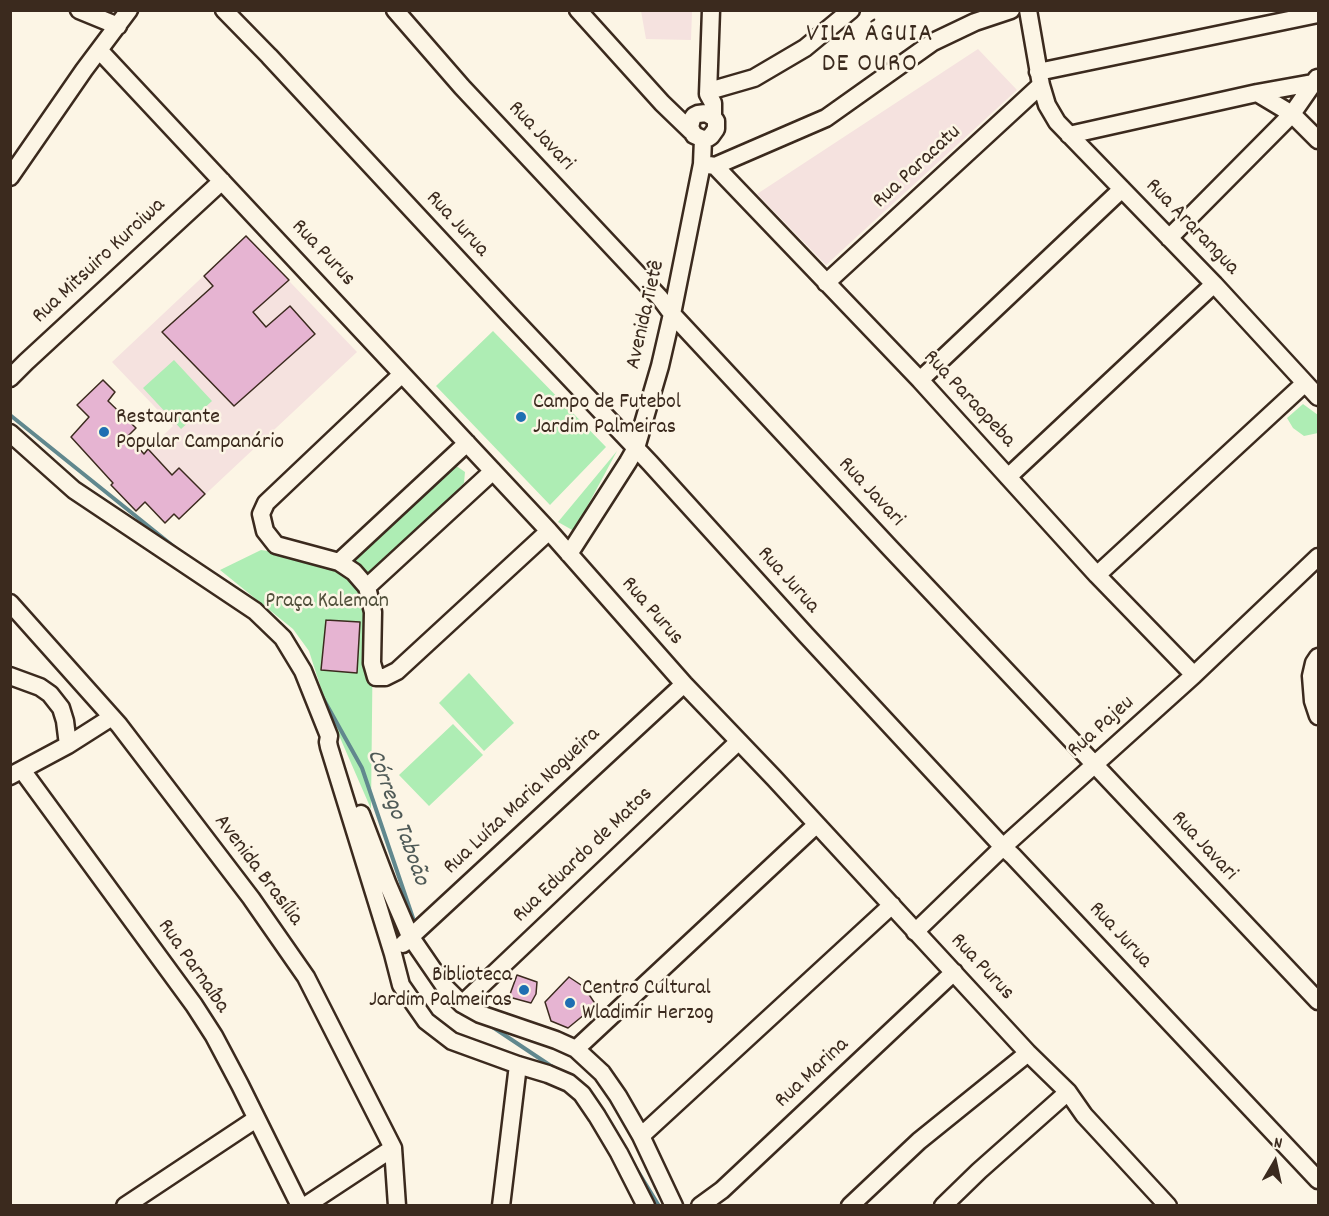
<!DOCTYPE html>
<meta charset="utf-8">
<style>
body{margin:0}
#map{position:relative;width:1329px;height:1216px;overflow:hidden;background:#fcf5e5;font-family:Dekko,sans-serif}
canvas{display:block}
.frame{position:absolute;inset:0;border:12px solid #3b2a1e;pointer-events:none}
.north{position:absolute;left:1245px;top:1132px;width:60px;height:60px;-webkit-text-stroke:4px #fcf5e5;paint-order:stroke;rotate:9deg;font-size:16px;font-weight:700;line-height:24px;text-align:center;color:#3b2a1e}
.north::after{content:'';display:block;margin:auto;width:21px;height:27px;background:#3b2a1e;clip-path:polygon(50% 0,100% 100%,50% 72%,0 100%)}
</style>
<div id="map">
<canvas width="1329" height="1216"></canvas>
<div class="frame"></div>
<div class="north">N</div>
</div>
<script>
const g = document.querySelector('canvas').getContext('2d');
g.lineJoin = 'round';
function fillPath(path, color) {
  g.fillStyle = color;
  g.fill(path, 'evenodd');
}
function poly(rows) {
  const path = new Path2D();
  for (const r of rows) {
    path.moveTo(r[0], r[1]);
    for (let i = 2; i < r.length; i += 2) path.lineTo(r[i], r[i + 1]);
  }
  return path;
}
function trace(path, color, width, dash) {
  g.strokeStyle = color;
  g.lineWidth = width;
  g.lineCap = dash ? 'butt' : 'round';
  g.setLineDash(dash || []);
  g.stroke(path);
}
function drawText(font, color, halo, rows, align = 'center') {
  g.font = font + ' Dekko,sans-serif';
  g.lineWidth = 5;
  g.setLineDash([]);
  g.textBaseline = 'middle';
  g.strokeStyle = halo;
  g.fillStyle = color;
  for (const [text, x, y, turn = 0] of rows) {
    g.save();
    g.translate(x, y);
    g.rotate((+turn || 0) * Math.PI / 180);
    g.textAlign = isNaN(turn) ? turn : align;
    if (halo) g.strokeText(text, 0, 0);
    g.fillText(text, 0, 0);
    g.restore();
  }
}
fillPath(poly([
 [641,11,692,11,691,40,646,39],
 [978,49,1017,90,826,265,757,194],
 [246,236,357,352,179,519,174,514,165,523,145,502,136,511,111,485,173,426,112,362]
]), '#f5e2df');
fillPath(poly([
 [493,331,606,447,550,505,436,386],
 [174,360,212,401,181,429,143,388],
 [1303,404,1318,415,1318,433,1304,436,1293,428,1287,418],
 [617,451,574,531,558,522],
 [455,465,465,472,464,483,367,587,373,624,371,809,328,710,309,651,293,629,220,570,261,550,339,562],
 [469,673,514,723,484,751,439,703],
 [453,724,483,755,429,806,399,775]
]), '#aeedb4');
trace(poly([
 [10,415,178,550],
 [319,691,362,768,416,927],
 [488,1024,554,1068],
 [634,1165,659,1206]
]), '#61888e', 4);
const building = poly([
 [246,236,289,280,253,312,266,327,290,306,315,334,234,406,162,332,213,286,204,276,246,236],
 [103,380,115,392,108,401,136,428,128,436,144,454,148,449,172,475,179,468,205,494,179,519,174,514,165,523,145,502,136,511,111,485,113,483,71,437,89,417,77,405,103,380],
 [326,620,360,622,357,673,321,670,326,620],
 [517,975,537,982,536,994,531,1003,509,997,517,975],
 [569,977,584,987,596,1005,568,1028,551,1021,545,1002,569,977]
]);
fillPath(building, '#e6b4d2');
trace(building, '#3b2a1e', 1.5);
const minor = poly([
 [79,10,118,26],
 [224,10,269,56,507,312,650,463,806,635,1003,847,1013,856,1318,1180],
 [395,10,462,87,660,298,672,314,890,548,1318,1001],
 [578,10,662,103,691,131],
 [711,10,708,94,713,103,713,117,716,121,716,129,711,136,708,138,703,139,694,135,690,127,692,119,694,116,698,114,706,113,713,117],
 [1028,10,1041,85,1047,105,1057,122,1214,284,1318,397],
 [99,50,549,531,684,684,774,778,1028,1053,1068,1092,1084,1115,1168,1206],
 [1038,72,1318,14],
 [709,91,754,78,805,48,851,10],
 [1257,93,1292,114,1318,140],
 [1069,135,1257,93,1318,82],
 [702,164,715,166,920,380,1097,575,1194,675],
 [715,166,826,118,933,42,975,22,1011,10],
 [10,177,84,70,129,10],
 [1169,238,1292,114,1317,78],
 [826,283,1041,85],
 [402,374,266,503,261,514,265,531,276,545,339,562,354,572,367,587,373,612,372,663,376,677,385,677,397,671,549,531],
 [10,378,26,362,222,181],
 [920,380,1122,189],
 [10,433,74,490,255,611,283,638,303,671,329,736,328,742,329,747,393,954,401,985,426,1021,452,1041,518,1065,548,1074,569,1083,582,1094,597,1116,619,1153,646,1206],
 [1008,477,1214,284],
 [569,554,628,462,636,448,660,366,672,314,702,164,703,139],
 [339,562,467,443],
 [1097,575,1305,383],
 [367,587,493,471],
 [10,603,119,725,251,898,306,977,393,1148,397,1206],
 [1318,657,1314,663,1311,676,1313,701,1318,716],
 [10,676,40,687,50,694,61,708,65,721,68,745],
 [22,770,194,1005,214,1036,240,1085,300,1206],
 [10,776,68,745,112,717],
 [361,814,388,885,410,936,445,987,462,1004,480,1014,556,1040,576,1049,602,1073,618,1096,641,1136,674,1206],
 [915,932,1003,847,1194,675,1318,557],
 [403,944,684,684],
 [462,1004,738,742],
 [576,1049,816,825],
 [641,1136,892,905],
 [125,1206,256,1119],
 [305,1206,393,1148],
 [501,1206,518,1065],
 [700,1206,722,1190,954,972],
 [850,1206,919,1141,1028,1053],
 [943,1206,979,1171,1068,1092]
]);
trace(minor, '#3b2a1e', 21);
trace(minor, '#fcf5e5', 16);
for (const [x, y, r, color] of [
 [521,417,6,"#1f6fb2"],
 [104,432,6,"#1f6fb2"],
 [524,990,6,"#1f6fb2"],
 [570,1003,6,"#1f6fb2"]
]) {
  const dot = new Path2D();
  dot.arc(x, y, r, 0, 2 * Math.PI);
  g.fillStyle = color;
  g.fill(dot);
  trace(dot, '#fcf5e5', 2);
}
drawText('22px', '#3b2a1e', '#fcf5e5', [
 ["Rua Javari",540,137,47],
 ["Rua Paracatu",918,168,-43],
 ["Rua Jurua",456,225,47],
 ["Rua Ararangua",1191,228,46],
 ["Rua Purus",322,254,47],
 ["Rua Mitsuiro Kuroiwa",100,262,-43],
 ["Avenida Tietê",647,315,-77],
 ["Rua Paraopeba",968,400,47],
 ["Rua Javari",870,493,47],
 ["Rua Jurua",787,581,48],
 ["Rua Purus",651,612,49],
 ["Rua Pajeu",1102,728,-42],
 ["Rua Luíza Maria Nogueira",523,802,-43],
 ["Rua Javari",1203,847,47],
 ["Rua Eduardo de Matos",584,856,-44],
 ["Avenida Brasília",257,871,53],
 ["Rua Jurua",1119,936,47],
 ["Rua Parnaíba",192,967,55],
 ["Rua Purus",981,968,47],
 ["Rua Marina",813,1074,-43]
]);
drawText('22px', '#3b2a1e', '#fcf5e5', [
 ["Campo de Futebol",533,404],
 ["Jardim Palmeiras",533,429],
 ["Restaurante",116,419],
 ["Popular Campanário",116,444],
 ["Biblioteca",512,977,"right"],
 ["Jardim Palmeiras",512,1002,"right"],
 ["Centro Cultural",582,990],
 ["Wladimir Herzog",582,1015]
], 'left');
drawText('22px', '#52513c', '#fcf5e5', [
 ["Praça Kaleman",327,603]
]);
drawText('italic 24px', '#4e5956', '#fcf5e5', [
 ["Córrego Taboão",396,818,70]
]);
g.letterSpacing = '1.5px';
drawText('26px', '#3b2a1e', '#fcf5e5', [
 ["VILA ÁGUIA",870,36],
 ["DE OURO",870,66]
]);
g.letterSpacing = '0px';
</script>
